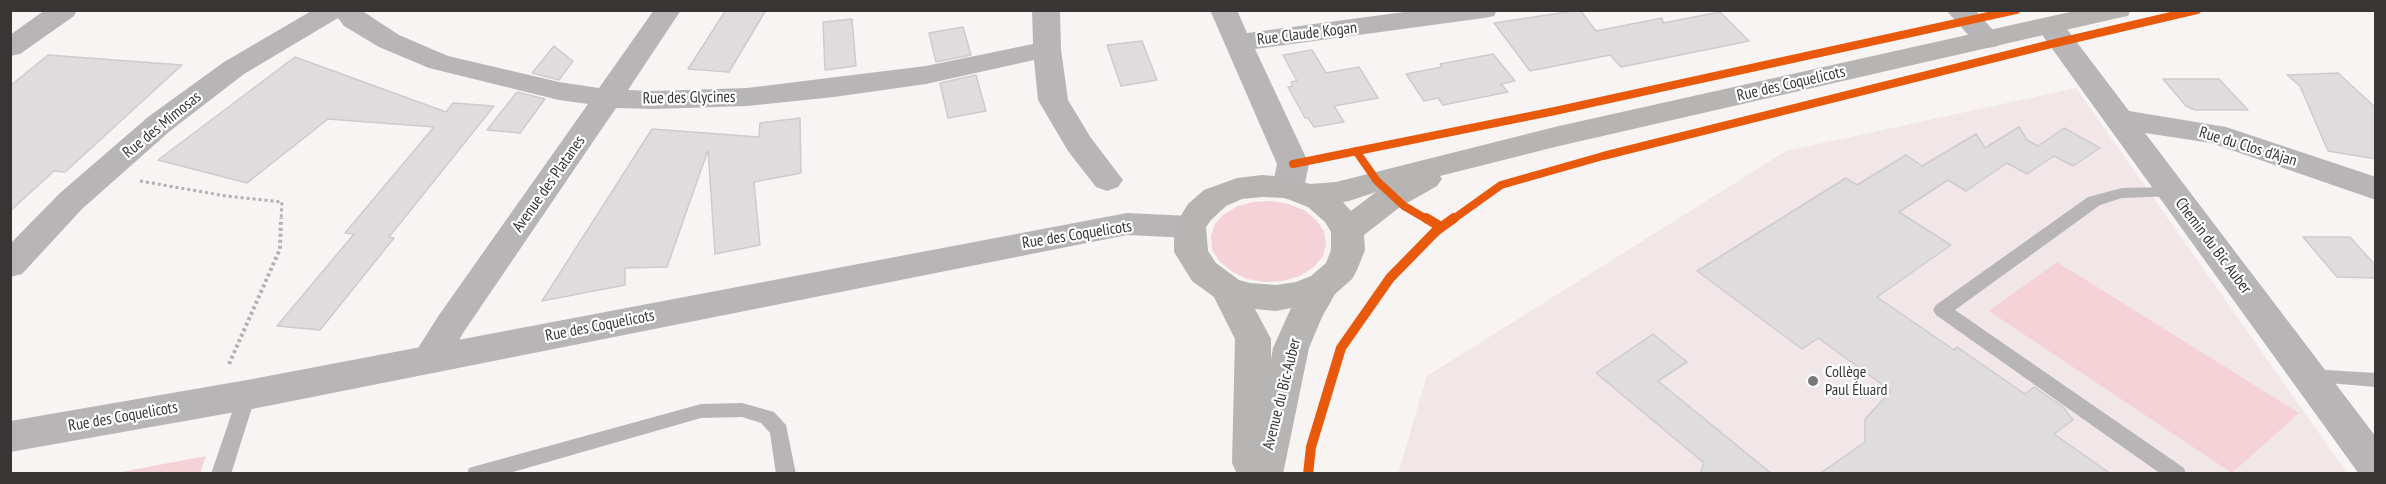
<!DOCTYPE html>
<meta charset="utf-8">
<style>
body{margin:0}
#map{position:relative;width:2386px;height:484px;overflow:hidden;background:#f8f4f4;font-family:"PT Sans Narrow",sans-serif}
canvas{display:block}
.frame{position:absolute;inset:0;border:12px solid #383535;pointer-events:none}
</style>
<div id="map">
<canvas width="2386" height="484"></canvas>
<div class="frame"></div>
</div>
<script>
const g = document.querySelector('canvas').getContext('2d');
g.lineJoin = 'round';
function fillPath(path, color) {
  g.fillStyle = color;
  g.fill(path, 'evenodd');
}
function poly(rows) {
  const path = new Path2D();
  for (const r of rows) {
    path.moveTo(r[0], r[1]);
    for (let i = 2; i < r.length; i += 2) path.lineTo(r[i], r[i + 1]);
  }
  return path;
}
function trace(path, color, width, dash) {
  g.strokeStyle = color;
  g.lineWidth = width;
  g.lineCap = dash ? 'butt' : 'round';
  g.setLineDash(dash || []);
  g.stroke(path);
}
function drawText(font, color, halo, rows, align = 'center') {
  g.font = font + ' "PT Sans Narrow",sans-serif';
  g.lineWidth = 4.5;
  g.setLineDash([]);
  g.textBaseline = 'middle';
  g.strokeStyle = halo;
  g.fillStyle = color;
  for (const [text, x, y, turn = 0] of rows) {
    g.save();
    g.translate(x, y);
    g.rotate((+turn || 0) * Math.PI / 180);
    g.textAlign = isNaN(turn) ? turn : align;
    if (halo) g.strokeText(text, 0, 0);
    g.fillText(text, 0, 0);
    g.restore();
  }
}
fillPath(poly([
 [2076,88,2347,473,1398,474,1427,376,1786,151]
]), '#f1e6e8');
fillPath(poly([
 [1271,201,1288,204,1304,210,1316,220,1324,231,1326,244,1323,256,1314,267,1300,276,1283,281,1265,282,1247,279,1231,271,1219,261,1212,249,1211,236,1215,224,1224,214,1238,206,1253,202],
 [2057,262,2299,413,2232,473,1989,311],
 [206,456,200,473,116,473,190,459]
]), '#f4d2d7');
const building = poly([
 [726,10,766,10,729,72,688,69,726,10],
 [1580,10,1596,31,1662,18,1663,23,1720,12,1749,41,1621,67,1610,55,1530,71,1494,23,1580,10],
 [852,19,856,66,825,70,823,22,852,19],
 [963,27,971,55,936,62,929,33,963,27],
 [1142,41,1157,80,1121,86,1107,45,1142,41],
 [554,46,573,61,559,80,532,73,554,46],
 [1312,50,1326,73,1359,67,1378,98,1334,106,1344,122,1314,127,1308,118,1305,118,1288,87,1293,86,1291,82,1297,81,1283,55,1312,50],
 [1493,54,1515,81,1501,84,1508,92,1443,105,1438,98,1424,101,1406,74,1442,67,1440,64,1493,54],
 [48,55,182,65,65,172,54,171,10,211,10,86,48,55],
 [295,57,446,112,453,103,494,106,389,237,394,238,320,330,277,326,354,234,345,233,434,127,328,119,247,183,158,160,295,57],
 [2338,73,2376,108,2376,159,2328,151,2300,86,2287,75,2338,73],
 [976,75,986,111,948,118,940,83,976,75],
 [2163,79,2219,79,2248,110,2195,110,2186,106,2163,79],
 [517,92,545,99,520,133,487,130,517,92],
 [800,118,801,173,754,182,760,245,715,254,708,150,667,267,625,268,625,285,542,301,652,129,759,137,760,123,800,118],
 [2019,127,2027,140,2038,146,2064,128,2100,148,2073,166,2054,156,2027,174,2007,163,1966,191,1948,180,1899,212,1951,245,1877,297,1954,350,1957,347,2025,394,2034,387,2062,406,2073,420,2054,434,2111,474,1819,474,1865,442,1865,419,1891,391,1818,338,1802,349,1697,271,1846,178,1857,185,1906,155,1922,166,1976,134,1985,148,2019,127],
 [2303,237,2350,237,2376,266,2376,278,2337,277,2303,237],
 [1653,334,1687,362,1658,381,1772,474,1700,474,1704,463,1596,373,1653,334]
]);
fillPath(building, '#dedcdc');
trace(building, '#cfcbcc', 1.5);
trace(poly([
 [140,181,226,196,282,202,281,220]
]), '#b2b0b1', 3, [3, 3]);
trace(poly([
 [229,364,280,249,281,218]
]), '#b2b0b1', 4, [3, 3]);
fillPath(poly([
 [2172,187,2178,188,2180,192,2178,196,2122,198,2100,205,1955,310,2184,468,2186,474,2161,474,1936,315,1933,310,1936,305,2088,197,2122,188,2172,187],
 [2310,369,2376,373,2376,387,2304,381,2301,376,2304,371,2310,369],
 [247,388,254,390,256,395,231,474,211,474,238,395,240,390,247,388],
 [742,403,774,412,786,425,796,474,776,474,770,433,761,423,742,417,701,418,506,474,467,474,469,468,476,466,701,404,742,403]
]), '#b7b5b5');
fillPath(poly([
 [45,10,77,10,74,16,20,54,10,56,10,35,45,10],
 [313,10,361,10,399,35,448,56,559,82,599,88,654,10,681,10,628,90,654,91,747,88,926,66,1033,44,1032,10,1060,10,1061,49,1068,100,1091,138,1123,180,1118,187,1107,191,1096,187,1068,151,1038,100,1034,60,926,84,834,97,747,106,654,109,616,108,463,333,444,368,431,372,418,368,413,358,418,348,439,315,588,104,559,100,429,68,379,47,344,26,338,18,244,74,170,131,82,209,22,274,10,277,10,244,60,193,148,117,224,62,313,10],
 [1210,10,1237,10,1247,33,1419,10,1497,10,1494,16,1484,18,1255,49,1309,164,1304,188,1299,196,1288,199,1277,196,1272,188,1277,164,1210,10],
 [1946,10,1975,10,2002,40,1998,46,1988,48,1978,46,1946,10],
 [2050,18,2060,20,2129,111,2226,127,2376,177,2376,200,2211,143,2145,133,2376,437,2376,474,2359,474,2040,32,2036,26,2040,20,2050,18]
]), '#b7b5b5');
fillPath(poly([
 [1127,213,1190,216,1202,219,1206,227,1202,235,1190,238,1127,235,247,410,10,452,10,421,247,380,1127,213]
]), '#b7b5b5');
fillPath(poly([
 [2079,10,2131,10,2128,16,2118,18,1559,146,1440,176,1442,179,1437,186,1400,207,1364,235,1365,250,1357,270,1352,279,1335,294,1322,317,1309,348,1283,474,1237,474,1232,463,1235,339,1214,297,1192,281,1174,252,1174,227,1188,204,1204,190,1237,178,1262,175,1288,177,1310,184,1336,182,1559,126,2079,10],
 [1376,192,1351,211,1343,202,1349,201,1376,192],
 [1262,197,1285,198,1308,207,1325,222,1331,232,1331,250,1326,263,1311,276,1296,282,1276,285,1250,283,1239,280,1216,263,1208,251,1206,227,1211,220,1226,206,1242,199,1262,197],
 [1291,308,1273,348,1271,359,1271,339,1255,309,1276,311,1291,308]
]), '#b7b4b4');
trace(poly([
 [1356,151,1377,181,1404,206,1428,220],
 [1293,164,1555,111,2016,10],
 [1452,220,1501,185,1603,156,2047,45,2197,10]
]), '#e8590c', 8);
trace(poly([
 [1426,218,1441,227],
 [1308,474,1311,447,1341,348,1390,278,1436,231,1454,218]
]), '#e8590c', 10);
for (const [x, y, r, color] of [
 [1813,381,6,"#7b7878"]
]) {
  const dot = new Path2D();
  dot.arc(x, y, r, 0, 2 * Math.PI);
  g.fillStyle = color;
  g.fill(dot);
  trace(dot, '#fff', 2);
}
drawText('16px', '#383535', '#fff', [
 ["Rue Claude Kogan",1307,34,-7],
 ["Rue des Coquelicots",1791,84,-13],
 ["Rue des Glycines",689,98,-1],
 ["Rue des Mimosas",162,125,-39],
 ["Rue du Clos d’Ajan",2248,147,17],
 ["Avenue des Platanes",549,184,-55],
 ["Rue des Coquelicots",1077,235,-9],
 ["Chemin du Bic Auber",2213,246,53],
 ["Rue des Coquelicots",600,326,-11],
 ["Avenue du Bic-Auber",1282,394,-76],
 ["Rue des Coquelicots",123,417,-10]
]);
drawText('16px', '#383535', '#fff', [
 ["Collège",1825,372],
 ["Paul Éluard",1825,390]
], 'left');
</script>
